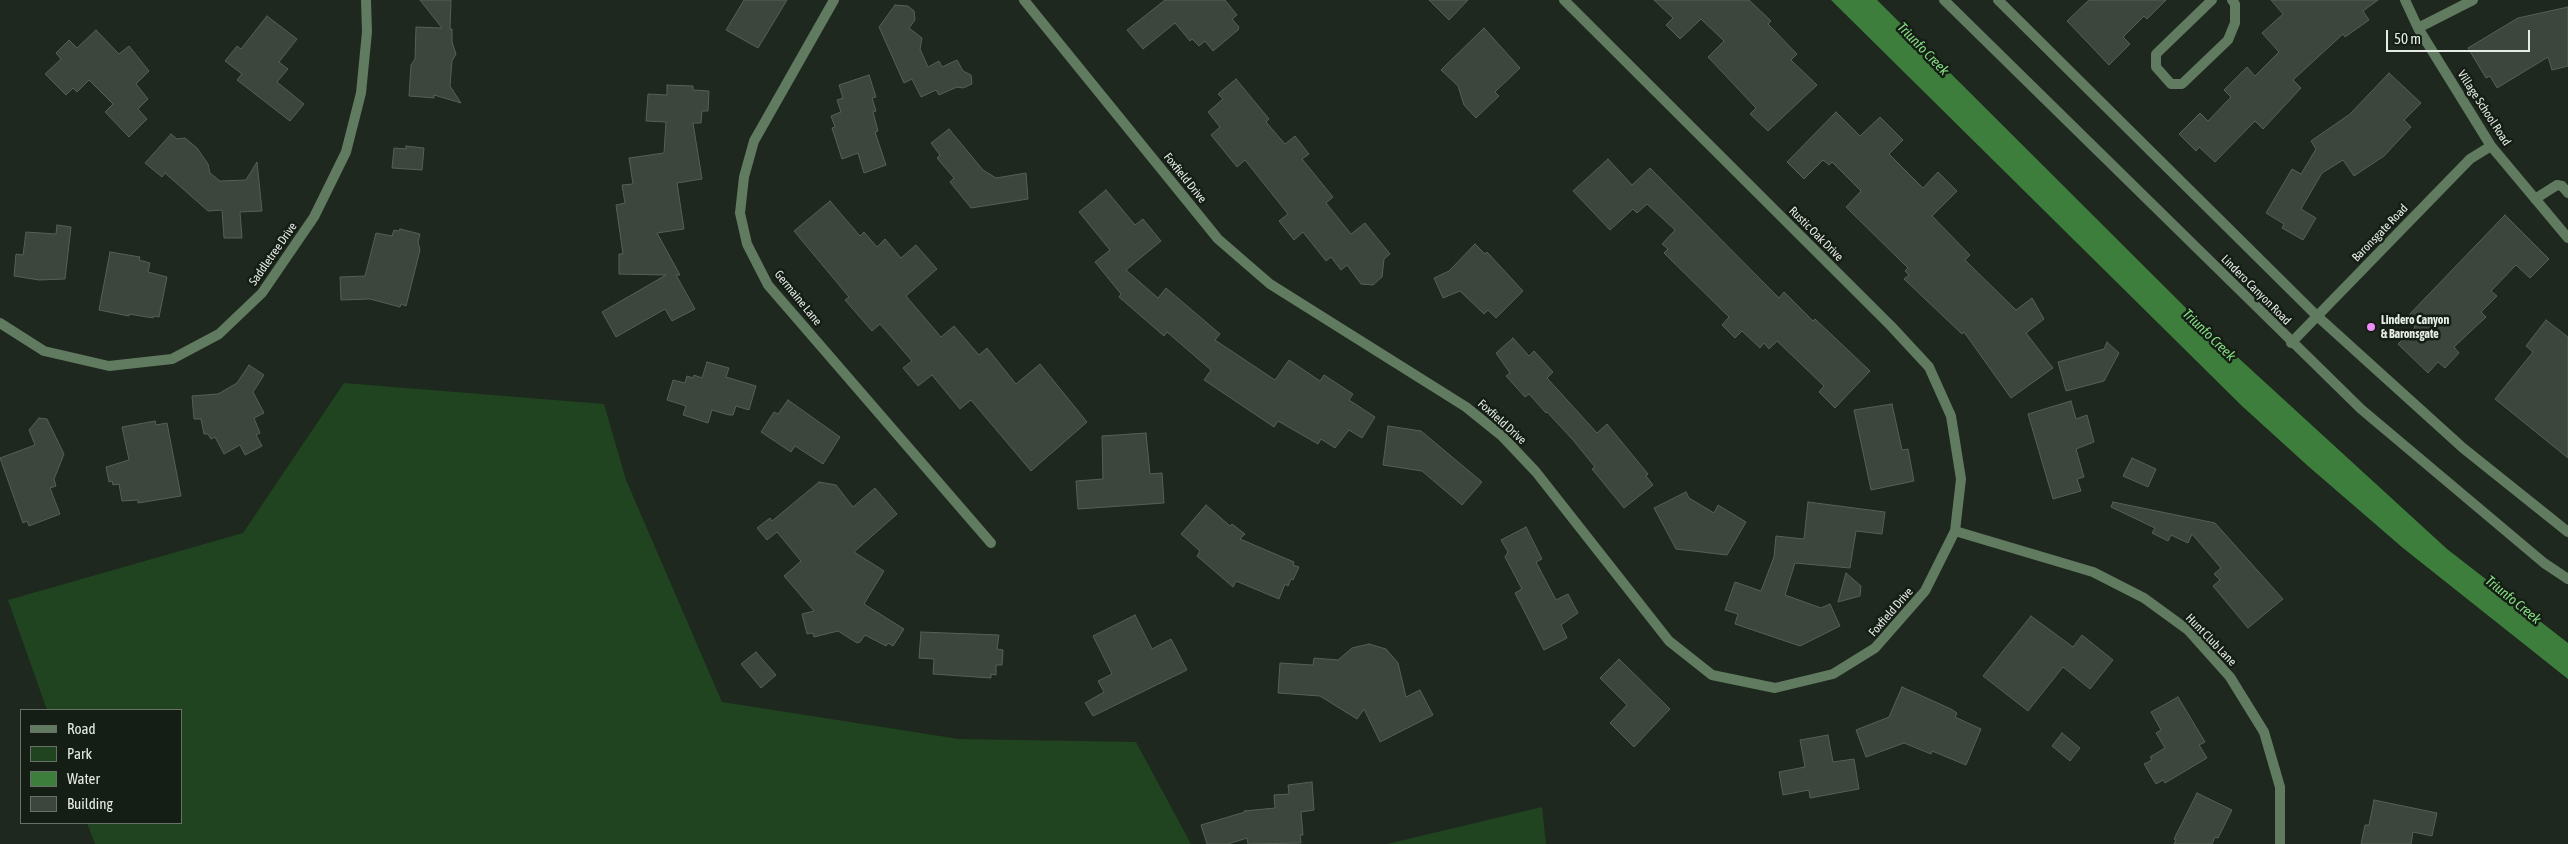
<!DOCTYPE html>
<style>
body{margin:0}
#map{position:relative;width:2568px;height:844px;overflow:hidden;background:#1e281e;font-family:"Asap Condensed",sans-serif}
canvas{display:block}
.legend{position:absolute;left:20px;top:709px;width:162px;height:115px;box-sizing:border-box;background:#151e15;border:1px solid #697069;margin:0;padding:6px 9px;list-style:none;font-size:15px;color:#e6ece6}
.legend li{display:flex;align-items:center;gap:10px;height:25px}
.legend b{width:25px;border:1px solid #697069}
.scale{position:absolute;left:2386px;top:30px;width:144px;height:22px;box-sizing:border-box;border:2px solid #e6ece6;border-top:0;padding-left:6px;font-size:15px;line-height:18px;white-space:nowrap;color:#e6ece6;-webkit-text-stroke:4px #151e15;paint-order:stroke}
</style>
<div id="map">
<canvas width="2568" height="844"></canvas>
<ul class="legend">
<li><b style="height:6px;background:#607b5f"></b>Road</li>
<li><b style="height:14px;background:#1f441f"></b>Park</li>
<li><b style="height:14px;background:#3d7e3d"></b>Water</li>
<li><b style="height:14px;background:#3c463c"></b>Building</li>
</ul>
<div class="scale">50 m</div>
</div>
<script>
const g = document.querySelector('canvas').getContext('2d');
g.lineJoin = 'round';
function fillPath(path, color) {
  g.fillStyle = color;
  g.fill(path, 'evenodd');
}
function poly(rows) {
  const path = new Path2D();
  for (const r of rows) {
    path.moveTo(r[0], r[1]);
    for (let i = 2; i < r.length; i += 2) path.lineTo(r[i], r[i + 1]);
  }
  return path;
}
function trace(path, color, width, dash) {
  g.strokeStyle = color;
  g.lineWidth = width;
  g.lineCap = dash ? 'butt' : 'round';
  g.setLineDash(dash || []);
  g.stroke(path);
}
function drawText(font, color, halo, rows, align = 'center') {
  g.font = font + ' "Asap Condensed",sans-serif';
  g.lineWidth = 5;
  g.setLineDash([]);
  g.textBaseline = 'middle';
  g.strokeStyle = halo;
  g.fillStyle = color;
  for (const [text, x, y, turn = 0] of rows) {
    g.save();
    g.translate(x, y);
    g.rotate((+turn || 0) * Math.PI / 180);
    g.textAlign = isNaN(turn) ? turn : align;
    if (halo) g.strokeText(text, 0, 0);
    g.fillText(text, 0, 0);
    g.restore();
  }
}
fillPath(poly([
 [344,383,604,404,626,480,722,702,959,739,1136,742,1191,844,95,844,87,823,181,823,181,710,47,710,8,600,243,533],
 [1542,807,1546,844,1387,844]
]), '#1f441f');
fillPath(poly([
 [1831,0,1877,0,2210,332,2447,549,2568,643,2568,679,2403,548,2308,466,2242,406]
]), '#3d7e3d');
const building = poly([
 [420,0,451,0,450,29,452,29,452,42,456,54,452,61,450,86,461,103,434,95,434,98,409,96,411,65,415,59,416,27,442,28,420,0],
 [744,0,787,0,758,48,726,30,744,0],
 [1165,0,1225,0,1237,15,1232,19,1239,27,1238,30,1213,51,1205,41,1199,46,1192,39,1190,41,1175,23,1143,49,1127,30,1165,0],
 [1429,0,1468,0,1449,20,1429,0],
 [1654,0,1749,0,1771,21,1768,24,1797,54,1791,60,1817,85,1768,131,1750,114,1756,108,1708,57,1724,41,1701,19,1680,39,1666,25,1673,18,1654,0],
 [2089,0,2166,0,2147,19,2144,16,2123,37,2130,44,2109,65,2067,21,2089,0],
 [2271,0,2378,0,2363,11,2369,20,2345,37,2343,34,2293,80,2301,88,2263,129,2255,121,2215,162,2199,147,2196,151,2179,134,2200,113,2208,121,2231,97,2224,90,2247,67,2255,76,2279,52,2262,33,2283,14,2271,0],
 [895,5,908,6,914,11,915,20,909,28,922,38,920,49,928,67,939,61,942,67,957,60,963,71,971,75,972,84,963,88,957,87,939,95,936,90,921,97,912,79,904,83,879,27,895,5],
 [2568,7,2568,66,2552,70,2548,57,2497,88,2490,76,2486,78,2468,48,2518,18,2568,7],
 [267,16,297,39,279,62,288,69,277,82,304,104,290,121,237,80,242,74,225,61,237,46,241,49,267,16],
 [1484,28,1520,68,1495,92,1499,96,1476,118,1464,105,1458,86,1441,70,1484,28],
 [96,30,119,54,129,46,149,71,136,84,148,99,138,109,147,119,129,137,105,112,113,104,89,80,77,92,73,88,66,95,45,74,61,59,56,53,69,40,77,48,96,30],
 [2389,73,2421,103,2404,120,2411,127,2384,156,2354,176,2343,160,2322,173,2301,209,2316,218,2303,240,2282,228,2284,224,2266,213,2292,169,2301,174,2316,149,2311,141,2350,114,2389,73],
 [869,75,876,97,872,98,876,111,873,112,878,131,875,132,886,165,864,173,858,153,842,159,832,128,835,127,831,116,841,112,837,100,843,98,839,85,869,75],
 [1236,79,1269,119,1266,122,1285,144,1295,136,1309,154,1302,159,1333,197,1326,203,1351,234,1365,223,1390,254,1384,259,1382,277,1373,285,1361,284,1347,265,1341,270,1331,257,1326,261,1303,232,1294,240,1279,221,1288,214,1245,160,1237,167,1211,135,1220,127,1208,112,1223,99,1218,94,1236,79],
 [667,85,693,86,693,90,709,91,708,111,702,111,701,123,693,123,702,179,677,183,684,229,657,233,680,275,676,275,695,309,672,321,665,309,616,337,602,312,666,275,619,274,619,254,623,254,616,205,625,203,622,185,633,184,629,158,664,153,666,122,646,121,648,94,667,95,667,85],
 [1836,112,1860,136,1880,117,1903,140,1889,154,1923,188,1938,172,1957,191,1932,216,1970,255,1965,260,2016,310,2032,298,2044,319,2026,333,2053,368,2011,398,1964,332,1962,334,1904,279,1909,275,1905,271,1908,268,1846,207,1861,191,1832,162,1829,165,1823,160,1804,179,1787,162,1836,112],
 [949,129,983,170,996,178,1026,173,1028,199,971,208,950,182,954,178,937,158,940,155,931,143,949,129],
 [171,134,177,139,185,138,197,148,208,164,210,173,220,181,246,180,257,162,262,211,240,212,242,238,224,238,222,210,208,211,165,173,162,177,145,163,171,134],
 [406,146,424,148,422,170,392,168,394,148,406,149,406,146],
 [1608,159,1632,185,1650,168,1779,298,1784,292,1813,321,1815,319,1870,371,1835,408,1819,392,1824,386,1777,341,1769,349,1764,343,1760,348,1742,331,1735,338,1722,325,1729,317,1664,253,1668,249,1662,244,1675,230,1647,204,1637,213,1633,209,1610,230,1573,191,1608,159],
 [1106,190,1135,225,1143,219,1161,241,1126,270,1158,298,1166,288,1220,334,1215,340,1275,380,1289,360,1320,381,1324,375,1353,394,1349,400,1375,417,1362,438,1349,430,1335,448,1321,439,1318,444,1278,421,1274,427,1204,380,1211,370,1167,332,1164,336,1119,297,1121,294,1095,262,1110,250,1079,212,1106,190],
 [830,201,860,236,864,232,877,247,885,239,901,258,916,245,937,269,906,296,941,337,954,326,979,355,987,348,1016,384,1040,364,1087,422,1031,471,971,400,960,409,932,375,918,386,903,368,912,361,880,324,872,331,845,300,849,297,794,231,830,201],
 [2505,215,2549,259,2530,278,2516,265,2491,291,2497,296,2481,312,2486,317,2454,347,2459,353,2445,368,2438,362,2428,373,2398,344,2415,327,2406,318,2505,215],
 [57,225,71,227,65,279,39,280,14,276,16,254,23,255,26,232,56,234,57,225],
 [400,229,420,234,418,242,420,250,406,306,401,304,400,307,370,299,341,300,340,277,365,276,376,233,392,236,394,230,399,231,400,229],
 [1475,244,1485,254,1487,252,1523,291,1496,318,1488,310,1484,314,1460,291,1443,298,1434,278,1449,271,1475,244],
 [110,252,140,257,139,260,150,263,148,272,167,277,159,317,154,316,153,318,129,314,129,316,99,310,110,252],
 [2546,320,2568,337,2568,458,2495,399,2533,352,2526,346,2546,320],
 [1513,338,1529,356,1534,351,1553,372,1547,378,1597,433,1607,424,1648,474,1646,476,1653,485,1624,508,1592,469,1595,467,1573,440,1547,412,1546,413,1529,394,1525,397,1506,376,1510,373,1496,353,1513,338],
 [2107,342,2119,353,2104,381,2066,391,2058,362,2104,349,2107,342],
 [707,362,729,368,726,377,756,386,749,410,736,406,733,415,729,415,712,410,708,423,683,415,686,406,667,400,673,380,685,383,687,376,693,378,694,375,702,378,707,362],
 [249,365,264,375,253,392,264,413,254,418,260,433,256,435,262,446,245,455,240,445,224,454,215,437,211,439,208,434,204,434,201,419,194,419,192,396,218,394,237,383,249,365],
 [788,400,840,437,823,464,795,446,791,452,761,432,774,412,778,414,788,400],
 [2071,401,2076,419,2087,415,2094,442,2076,449,2084,477,2077,479,2081,491,2053,499,2028,414,2071,401],
 [1892,404,1902,450,1908,449,1914,481,1871,490,1854,410,1892,404],
 [39,418,47,419,64,454,54,479,56,486,50,488,60,514,29,526,27,521,23,523,0,458,35,445,29,430,39,418],
 [155,421,156,425,167,423,181,496,138,503,138,500,122,501,119,484,113,485,112,481,109,482,106,467,129,460,122,427,155,421],
 [1388,426,1421,431,1482,482,1462,505,1422,471,1383,465,1388,426],
 [1146,433,1150,474,1162,473,1164,503,1078,509,1076,481,1103,479,1102,436,1146,433],
 [2132,458,2156,469,2148,487,2123,476,2132,458],
 [819,482,836,485,853,507,875,488,897,514,854,552,884,571,864,604,904,629,893,646,888,643,886,646,865,635,860,642,857,643,838,631,814,637,813,633,807,634,802,614,814,611,784,576,801,561,777,532,767,540,757,528,770,518,772,521,819,482],
 [1686,492,1689,498,1714,513,1718,505,1746,522,1727,555,1676,549,1654,508,1686,492],
 [1808,502,1885,512,1882,534,1856,531,1850,568,1795,563,1785,595,1821,608,1830,604,1840,626,1800,646,1735,624,1738,614,1725,610,1735,582,1761,591,1774,557,1776,536,1804,539,1808,502],
 [2113,502,2215,523,2283,599,2248,628,2213,586,2220,580,2214,574,2221,568,2192,534,2188,543,2171,535,2168,541,2152,533,2155,528,2111,507,2113,502],
 [1206,505,1230,526,1232,524,1245,534,1240,539,1294,562,1293,565,1299,567,1293,580,1291,579,1288,586,1285,584,1279,599,1236,581,1233,587,1197,556,1200,551,1181,534,1206,505],
 [1526,527,1542,559,1536,562,1556,600,1568,594,1578,613,1561,625,1567,638,1544,650,1515,593,1522,589,1505,557,1508,552,1501,540,1526,527],
 [1846,573,1861,586,1860,596,1838,602,1846,573],
 [1135,615,1152,649,1171,639,1187,670,1093,716,1085,703,1104,692,1098,681,1112,674,1093,636,1135,615],
 [2031,616,2073,647,2082,635,2113,660,2090,689,2063,667,2028,711,1983,676,2031,616],
 [921,632,999,635,997,649,1003,650,1002,665,996,665,996,675,991,674,991,678,933,674,934,659,919,658,921,632],
 [1369,644,1386,649,1398,663,1406,697,1420,690,1433,715,1380,742,1364,709,1357,719,1320,696,1278,693,1280,663,1313,665,1314,658,1338,660,1352,648,1369,644],
 [756,652,776,675,761,688,741,664,756,652],
 [1619,659,1670,709,1634,747,1610,723,1627,705,1600,678,1619,659],
 [1902,687,1951,709,1957,713,1955,717,1981,729,1966,765,1932,751,1931,754,1904,743,1866,757,1856,730,1889,717,1902,687],
 [2178,697,2205,742,2199,745,2207,758,2165,783,2163,780,2156,784,2144,764,2152,760,2150,757,2165,748,2156,733,2161,730,2151,712,2178,697],
 [2062,733,2080,748,2070,761,2052,746,2062,733],
 [1828,735,1833,762,1854,759,1859,789,1810,798,1809,790,1783,795,1779,772,1805,767,1800,740,1828,735],
 [1312,782,1314,810,1301,812,1303,835,1300,835,1301,843,1248,844,1247,838,1228,844,1207,844,1201,825,1245,812,1244,811,1275,808,1274,795,1289,794,1288,785,1312,782],
 [2197,793,2232,810,2218,838,2215,837,2212,844,2174,844,2176,840,2174,839,2197,793],
 [2374,800,2437,813,2432,836,2413,832,2411,844,2361,844,2365,825,2369,825,2374,800]
]);
fillPath(building, '#3c463c');
trace(building, '#566055', 1);
trace(poly([
 [834,0,754,141,744,177,740,213,747,244,768,285,991,543],
 [1024,0,1218,239,1270,284,1466,407,1502,436,1536,472,1669,641,1712,675,1775,688,1833,674,1875,648,1925,591,1955,531,1961,479,1951,416,1929,367,1891,326,1564,0],
 [2212,0,2156,54,2156,67,2171,84,2182,84,2228,40,2235,23,2235,4,2232,0],
 [2405,0,2418,28,2491,146,2568,238],
 [2418,28,2473,0],
 [2535,199,2557,185,2562,186,2568,193],
 [0,323,44,351,109,366,172,359,219,334,262,293,314,217,346,152,361,93,367,32,366,0],
 [2291,343,2470,159,2491,146],
 [1955,531,2093,572,2144,598,2188,630,2230,677,2264,732,2280,787,2280,844]
]), '#607b5f', 10);
trace(poly([
 [1944,0,2361,409,2544,563,2568,579],
 [1998,0,2316,315,2463,448,2568,532]
]), '#607b5f', 10);
for (const [x, y, r, color] of [
 [2371,327,5,"#ee8cf8"]
]) {
  const dot = new Path2D();
  dot.arc(x, y, r, 0, 2 * Math.PI);
  g.fillStyle = color;
  g.fill(dot);
  trace(dot, '#151e15', 2);
}
drawText('12px', '#e6ece6', '#151e15', [
 ["Village School Road",2484,108,57],
 ["Foxfield Drive",1185,178,51],
 ["Baronsgate Road",2380,233,-46],
 ["Rustic Oak Drive",1816,234,45],
 ["Saddletree Drive",273,254,-55],
 ["Lindero Canyon Road",2256,290,45],
 ["Germaine Lane",798,298,51],
 ["Foxfield Drive",1502,422,42],
 ["Foxfield Drive",1891,612,-49],
 ["Hunt Club Lane",2211,640,46]
]);
drawText('bold 12px', '#e6ece6', '#151e15', [
 ["Lindero Canyon",2381,320],
 ["& Baronsgate",2381,334]
], 'left');
drawText('italic 14px', '#85dc83', '#151e15', [
 ["Triunfo Creek",1923,49,46],
 ["Triunfo Creek",2209,335,44],
 ["Triunfo Creek",2513,600,39]
]);
</script>
